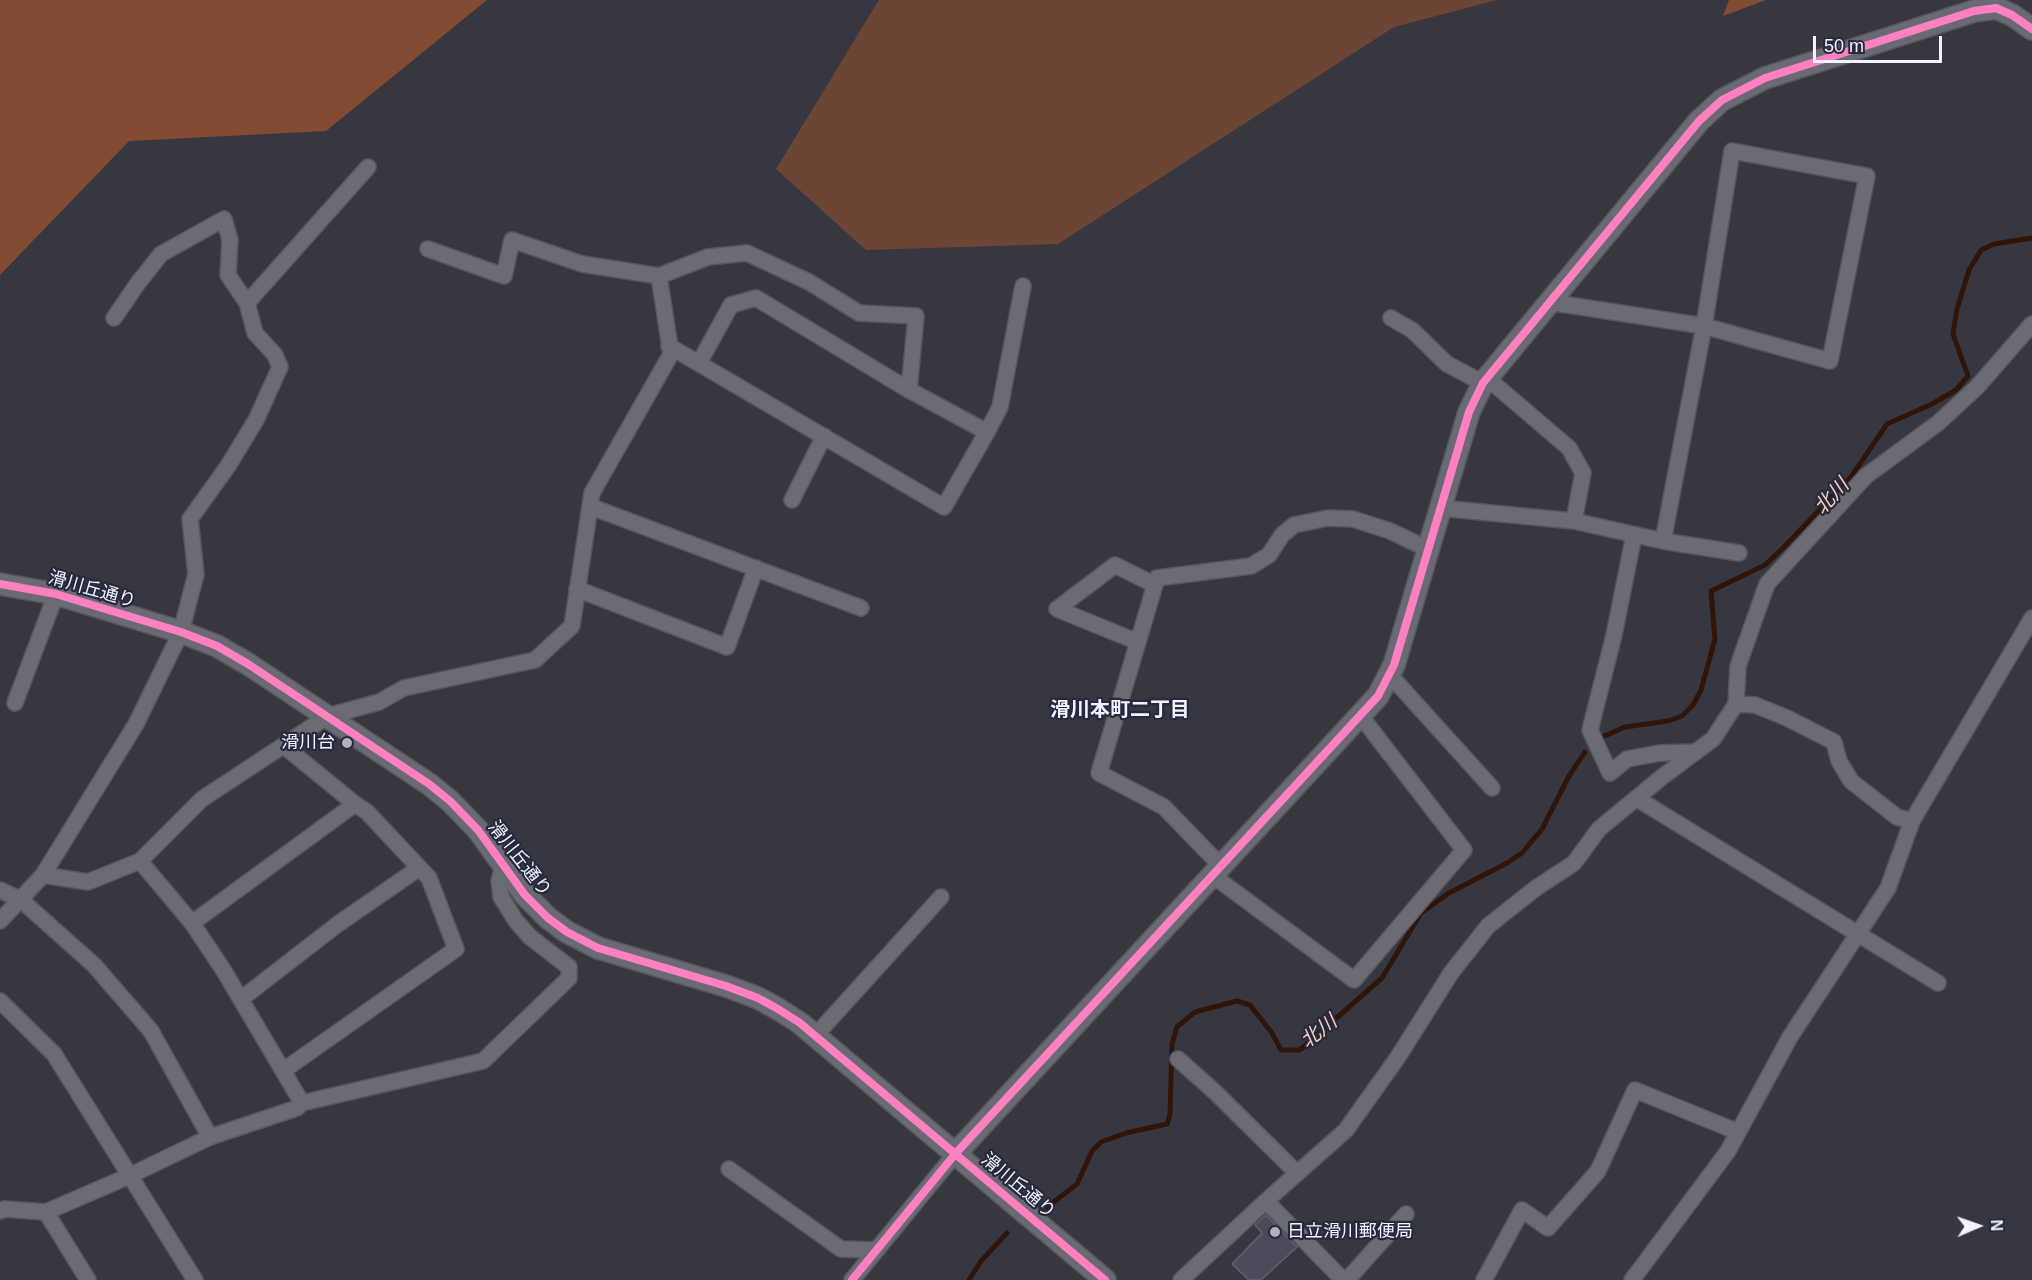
<!DOCTYPE html>
<meta charset="utf-8">
<style>
body{margin:0}
#map{position:relative;width:2032px;height:1280px;overflow:hidden;background:#373742;font-family:Arial,sans-serif}
canvas{display:block}
.north{position:absolute;left:1948px;top:1196px;width:60px;height:60px;-webkit-text-stroke:4px #28293c;paint-order:stroke;rotate:88deg;font-size:16px;font-weight:700;line-height:24px;text-align:center;color:#f2f3fe}
.north::after{content:'';display:block;margin:auto;width:21px;height:27px;background:#f2f3fe;clip-path:polygon(50% 0,100% 100%,50% 72%,0 100%)}
.scale{position:absolute;left:1813px;top:36px;width:129px;height:27px;box-sizing:border-box;border:3px solid #f2f3fe;border-top:0;padding-left:8px;font-size:18px;line-height:21px;white-space:nowrap;color:#f2f3fe;-webkit-text-stroke:4px #28293c;paint-order:stroke}
</style>
<div id="map">
<canvas width="2032" height="1280"></canvas>
<div class="north">N</div>
<div class="scale">50 m</div>
</div>
<script>
const g = document.querySelector('canvas').getContext('2d');
g.lineJoin = 'round';
function fillPath(path, color) {
  g.fillStyle = color;
  g.fill(path, 'evenodd');
}
function poly(rows) {
  const path = new Path2D();
  for (const r of rows) {
    path.moveTo(r[0], r[1]);
    for (let i = 2; i < r.length; i += 2) path.lineTo(r[i], r[i + 1]);
  }
  return path;
}
function trace(path, color, width, dash) {
  g.strokeStyle = color;
  g.lineWidth = width;
  g.lineCap = dash ? 'butt' : 'round';
  g.setLineDash(dash || []);
  g.stroke(path);
}
function drawText(font, color, halo, rows, align = 'center') {
  g.font = font + ' Arial,"Noto Sans JP",sans-serif';
  g.lineWidth = 4.5;
  g.setLineDash([]);
  g.textBaseline = 'middle';
  g.strokeStyle = halo;
  g.fillStyle = color;
  for (const [text, x, y, turn = 0] of rows) {
    g.save();
    g.translate(x, y);
    g.rotate((+turn || 0) * Math.PI / 180);
    g.textAlign = isNaN(turn) ? turn : align;
    if (halo) g.strokeText(text, 0, 0);
    g.fillText(text, 0, 0);
    g.restore();
  }
}
fillPath(poly([
 [879,0,1497,0,1394,27,1058,244,866,250,776,169]
]), '#6d4534');
fillPath(poly([
 [0,0,487,0,326,131,129,141,0,275],
 [1729,0,1766,0,1723,16]
]), '#834c32');
trace(poly([
 [1600,738,1625,727,1668,721,1682,716,1693,705,1701,690,1715,639,1711,591,1765,565,1783,548,1851,477,1887,424,1932,404,1956,390,1968,376,1953,334,1957,309,1969,270,1981,250,1994,244,2032,238],
 [1047,1207,1077,1184,1092,1151,1101,1142,1126,1133,1167,1124,1170,1114,1172,1044,1177,1027,1195,1012,1237,1001,1250,1005,1272,1033,1281,1050,1300,1050,1382,978,1421,913,1449,893,1507,863,1522,853,1542,829,1569,776,1585,752],
 [969,1280,981,1261,1007,1233]
]), '#311408', 5);
const building = poly([
 [1266,1215,1297,1247,1261,1280,1249,1280,1232,1264,1262,1233,1255,1225,1266,1215]
]);
fillPath(building, '#4b4b5b');
trace(building, '#61616b', 1.5);
const street = poly([
 [659,276,708,257,747,253,809,282,859,313,916,316,909,390,987,432,944,507,669,346],
 [1549,302,1704,326,1830,361,1867,176,1732,151,1704,326,1663,541],
 [114,318,138,283,161,254,224,219,230,240,228,275,247,303],
 [1391,318,1412,330,1447,364,1483,383],
 [699,363,731,305,756,298,909,390],
 [1487,378,1569,448,1583,473,1574,521],
 [987,432,1000,407,1023,286],
 [792,500,824,436],
 [1440,508,1574,521,1663,541,1739,553],
 [597,509,861,608],
 [1634,535,1614,635,1590,730,1610,773,1627,759,1660,753,1695,752],
 [577,589,727,647,756,568],
 [1138,642,1057,609,1115,565,1155,585],
 [1389,674,1492,788],
 [15,703,56,594],
 [1736,704,1755,705,1787,718,1834,742,1839,761,1851,781,1897,817,1912,821],
 [284,746,355,804],
 [1636,798,1938,983],
 [140,861,192,923,224,971,302,1103,297,1108,210,1137],
 [1221,866,1164,807,1099,773,1157,578,1251,566,1269,555,1282,535,1294,525,1328,518,1353,519,1390,531,1428,549],
 [43,875,88,882,140,861,202,799,328,716,379,702,404,688,535,660,572,626,592,493,671,354,659,276,582,264,512,240,504,276,428,249],
 [1212,875,1354,980,1464,850,1360,715],
 [0,890,21,900,94,965,151,1031,210,1137,129,1176,46,1212,4,1209,0,1211],
 [0,921,43,875,136,724,181,632,196,574,190,519,228,466,256,420,280,367,275,355,255,333,247,303,368,167],
 [192,923,355,804,367,812,429,878,456,949,284,1070],
 [241,999,338,924,419,868],
 [0,1001,54,1054,195,1280],
 [815,1036,941,897],
 [1178,1059,1216,1093,1297,1173],
 [302,1103,483,1061,569,978,569,967,530,937,516,921,501,897,499,881,503,866],
 [729,1169,841,1249,876,1250],
 [1266,1201,1343,1280],
 [46,1212,88,1280],
 [852,1280,956,1153],
 [1181,1280,1266,1201,1346,1130,1398,1057,1451,973,1488,926,1536,888,1574,863,1599,829,1662,777,1713,739,1736,704,1738,666,1767,584,1866,476,1938,423,1977,387,2032,324],
 [1347,1280,1406,1214],
 [1484,1280,1522,1210,1548,1228,1598,1171,1635,1090,1738,1132],
 [1632,1280,1728,1151,1790,1037,1888,888,1912,821,2032,618]
]);
const secondary = poly([
 [0,584,56,594,181,632,217,646,248,664,429,784,450,801,478,830,525,895,548,918,567,932,598,948,726,986,758,998,778,1009,800,1023,1105,1280],
 [956,1153,1378,696,1394,665,1469,412,1483,383,1699,121,1722,100,1765,78,1974,11,1996,8,2012,15,2032,29]
]);
trace(street, '#565660', 18);
trace(secondary, '#565660', 24);
trace(street, '#6a6b73', 15);
trace(secondary, '#6a6a74', 21);
trace(poly([
 [0,584,56,594,181,632,217,646,248,664,429,784,450,801,478,830,525,895,548,918,567,932,598,948,726,986,758,998,778,1009,800,1023,1105,1280],
 [852,1280,956,1153,1378,696,1394,665,1469,412,1483,383,1699,121,1722,100,1765,78,1974,11,1996,8,2012,15,2032,29]
]), '#ff80c0', 8);
for (const [x, y, r, color] of [
 [347,743,6,"#b1b1bc"],
 [1275,1232,6,"#b1b1bc"]
]) {
  const dot = new Path2D();
  dot.arc(x, y, r, 0, 2 * Math.PI);
  g.fillStyle = color;
  g.fill(dot);
  trace(dot, '#28293c', 2);
}
drawText('18px', '#f2f3fe', '#28293c', [
 ["滑川丘通り",92,590,16],
 ["滑川丘通り",519,859,52],
 ["滑川丘通り",1018,1186,40]
]);
drawText('18px', '#f2f3fe', '#28293c', [
 ["滑川台",335,743],
 ["日立滑川郵便局",1287,1232,"left"]
], 'right');
drawText('italic 20px', '#f8d0bf', '#28293c', [
 ["北川",1832,497,-47],
 ["北川",1319,1032,-38]
]);
drawText('bold 20px', '#f2f3fe', '#28293c', [
 ["滑川本町二丁目",1120,710]
]);
</script>
